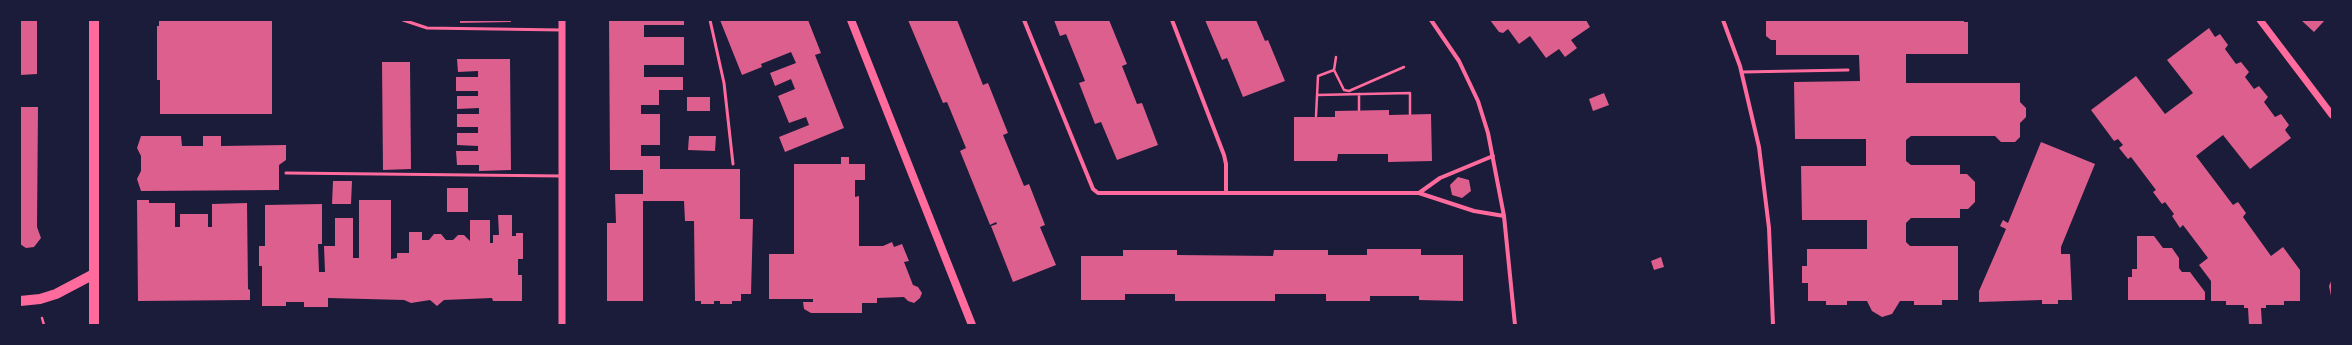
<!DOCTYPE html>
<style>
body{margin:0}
#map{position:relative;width:2352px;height:345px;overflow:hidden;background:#1b1b3a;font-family:"PT Sans",sans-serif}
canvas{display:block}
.frame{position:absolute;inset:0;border:21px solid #1b1b3a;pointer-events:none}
</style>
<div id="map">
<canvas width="2352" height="345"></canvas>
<div class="frame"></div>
</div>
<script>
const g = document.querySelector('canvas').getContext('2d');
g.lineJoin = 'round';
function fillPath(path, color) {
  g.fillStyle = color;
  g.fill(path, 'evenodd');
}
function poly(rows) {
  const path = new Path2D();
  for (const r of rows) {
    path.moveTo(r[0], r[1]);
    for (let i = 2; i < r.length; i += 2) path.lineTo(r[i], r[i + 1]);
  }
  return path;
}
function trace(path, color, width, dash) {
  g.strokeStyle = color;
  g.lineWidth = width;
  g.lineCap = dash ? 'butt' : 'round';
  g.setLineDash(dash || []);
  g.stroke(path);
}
fillPath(poly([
 [20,20,37,20,37,74,20,75],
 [159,20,272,20,272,114,160,114,160,80,157,80,157,26,159,26],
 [460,20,511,20,511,22,460,23],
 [609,20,684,20,684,25,644,25,644,37,684,37,684,65,644,65,644,77,683,77,683,90,659,90,659,105,641,105,641,114,660,114,660,145,641,145,641,156,660,156,660,169,740,169,740,219,753,219,751,294,741,294,741,301,732,301,732,304,720,304,720,301,714,301,714,304,701,304,701,301,695,301,694,221,685,221,684,201,643,201,643,301,607,301,607,223,616,223,615,194,643,194,643,170,610,170],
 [720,20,808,20,821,53,815,55,844,128,785,152,779,137,809,125,806,117,789,123,778,96,795,89,791,79,775,86,770,73,796,63,791,52,761,64,762,67,742,75],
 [908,20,957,20,983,85,988,83,1008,133,1003,135,1024,186,1029,184,1045,225,1040,227,1056,265,1013,282,991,226,997,224,996,222,990,225,960,151,966,148,947,102,943,103],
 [1054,20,1109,20,1127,64,1122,66,1137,104,1142,103,1158,145,1117,160,1101,122,1095,124,1079,83,1085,81,1066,34,1060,36],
 [1205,20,1256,20,1265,41,1268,40,1285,81,1243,97,1227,58,1222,60],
 [1490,20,1586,20,1590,27,1571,40,1577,48,1565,57,1559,49,1546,58,1530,36,1519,44,1508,29,1503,33,1499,32],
 [1766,20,1964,20,1964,22,1968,22,1968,54,1906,54,1906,83,2020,83,2020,102,2026,108,2026,117,2020,123,2020,137,2015,142,2001,142,1995,136,1911,136,1906,140,1906,161,1911,165,1960,165,1960,174,1967,174,1975,182,1975,202,1968,209,1960,209,1960,218,1911,218,1906,223,1906,242,1910,246,1958,246,1958,300,1942,300,1942,305,1914,305,1914,301,1900,301,1892,314,1882,317,1872,311,1867,301,1847,301,1847,305,1826,305,1826,301,1808,301,1808,283,1802,283,1802,266,1807,266,1807,249,1867,249,1867,220,1802,220,1801,166,1866,166,1866,139,1795,139,1794,82,1860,81,1859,55,1776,55,1776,40,1771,40,1766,36],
 [2301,20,2325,20,2314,32],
 [2209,28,2215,37,2220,34,2228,45,2225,49,2236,64,2241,62,2249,72,2245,77,2254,89,2259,86,2268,97,2264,102,2275,117,2281,114,2289,125,2285,130,2291,138,2250,169,2223,135,2196,156,2233,205,2238,202,2246,213,2243,217,2271,256,2283,247,2300,270,2300,301,2284,301,2284,305,2266,305,2266,308,2261,308,2262,325,2249,325,2248,308,2244,308,2244,305,2226,305,2226,301,2211,301,2211,281,2199,265,2208,258,2183,225,2180,228,2172,216,2174,214,2165,202,2162,204,2153,192,2156,190,2131,157,2128,159,2119,148,2123,145,2118,139,2114,141,2091,110,2136,76,2165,114,2193,93,2167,60],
 [457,59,510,59,511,170,479,171,479,165,457,165,456,151,478,151,478,146,457,145,457,133,478,133,478,127,457,127,457,114,479,114,479,108,457,109,457,96,478,96,478,91,456,91,456,77,478,77,478,71,458,72],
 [382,62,410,62,411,169,383,170],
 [1604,93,1609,105,1593,111,1589,99],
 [687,97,710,97,710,111,687,111],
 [20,107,38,107,37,227,41,238,34,247,26,248,20,244],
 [1389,110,1389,115,1431,114,1432,161,1388,162,1388,154,1338,154,1337,161,1294,161,1294,117,1335,117,1335,111],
 [141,136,181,136,182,146,203,146,203,136,221,136,221,146,286,145,286,160,279,165,279,190,141,191,137,179,141,171,141,156,137,148],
 [689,136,716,136,715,151,688,150],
 [2041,142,2095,164,2061,247,2061,254,2070,254,2072,300,2058,300,2058,304,2042,304,2042,300,1979,302,1979,291,2006,229,2000,226,2003,220,2008,223],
 [841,157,849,157,849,164,865,164,865,180,855,180,855,197,859,196,859,246,883,246,892,242,894,247,902,244,909,261,904,262,913,285,918,287,922,293,920,298,914,303,908,301,904,297,877,298,877,303,862,303,862,313,811,313,804,309,803,302,813,302,813,299,769,299,769,254,794,254,794,164,841,164],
 [1458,177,1469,180,1471,191,1462,198,1452,195,1450,185],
 [333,181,352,181,351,204,332,204],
 [447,188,468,188,468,212,447,212],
 [137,200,149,200,149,203,175,203,175,227,180,227,180,214,208,214,208,227,212,227,212,204,247,203,248,289,250,290,250,300,138,301],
 [359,200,391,200,391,259,397,258,397,253,409,253,409,232,422,232,422,240,429,240,434,234,441,234,446,240,453,240,458,235,464,235,470,241,470,220,490,220,490,243,493,243,493,235,499,235,498,215,512,215,512,236,516,236,516,233,523,233,523,259,518,259,518,275,522,275,522,301,493,301,492,298,444,300,437,306,430,300,411,303,404,300,328,298,328,307,304,307,304,302,286,302,286,306,262,306,262,266,259,266,259,246,265,246,265,205,322,204,322,244,318,244,319,272,325,272,324,246,335,246,335,218,353,218,353,258,359,258],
 [2137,236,2154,236,2163,248,2172,248,2179,258,2179,268,2182,272,2190,272,2205,292,2205,300,2128,300,2128,277,2132,277,2132,269,2137,269],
 [1367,249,1421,249,1421,255,1463,255,1463,301,1419,300,1419,296,1370,296,1370,301,1326,301,1326,294,1275,294,1275,301,1175,301,1175,294,1125,294,1125,300,1081,300,1081,256,1123,256,1123,250,1177,250,1177,255,1273,256,1274,250,1328,250,1328,255,1367,255],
 [1661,257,1664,267,1654,270,1651,261],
 [2332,279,2332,296,2331,296,2329,286]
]), '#dd5f8e');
trace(poly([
 [1334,70,1336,57],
 [1359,94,1359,110],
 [1317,95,1410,93,1410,114],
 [1316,116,1318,76,1334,70,1344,90,1349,91,1404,67],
 [42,318,44,325]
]), '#ff6b9d', 2.5);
trace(poly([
 [403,20,427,28,562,30],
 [710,20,724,83,733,164],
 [1742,72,1848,70],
 [286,173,562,176]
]), '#ff6b9d', 3);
trace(poly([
 [1024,20,1093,189,1098,193,1419,193,1474,211,1504,216],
 [1172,20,1224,155,1226,164,1226,193],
 [1431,20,1459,61,1478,101,1488,133,1504,216,1515,325],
 [1723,20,1740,66,1759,147,1769,228,1773,325],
 [1419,193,1440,178,1493,156]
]), '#ff6b9d', 4);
trace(poly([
 [562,20,562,325],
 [2260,20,2332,115]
]), '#ff6b9d', 7);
trace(poly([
 [851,20,972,325]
]), '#ff6b9d', 8);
trace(poly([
 [20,301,40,299,56,294,94,274],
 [94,325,94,20]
]), '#ff6b9d', 10);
</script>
